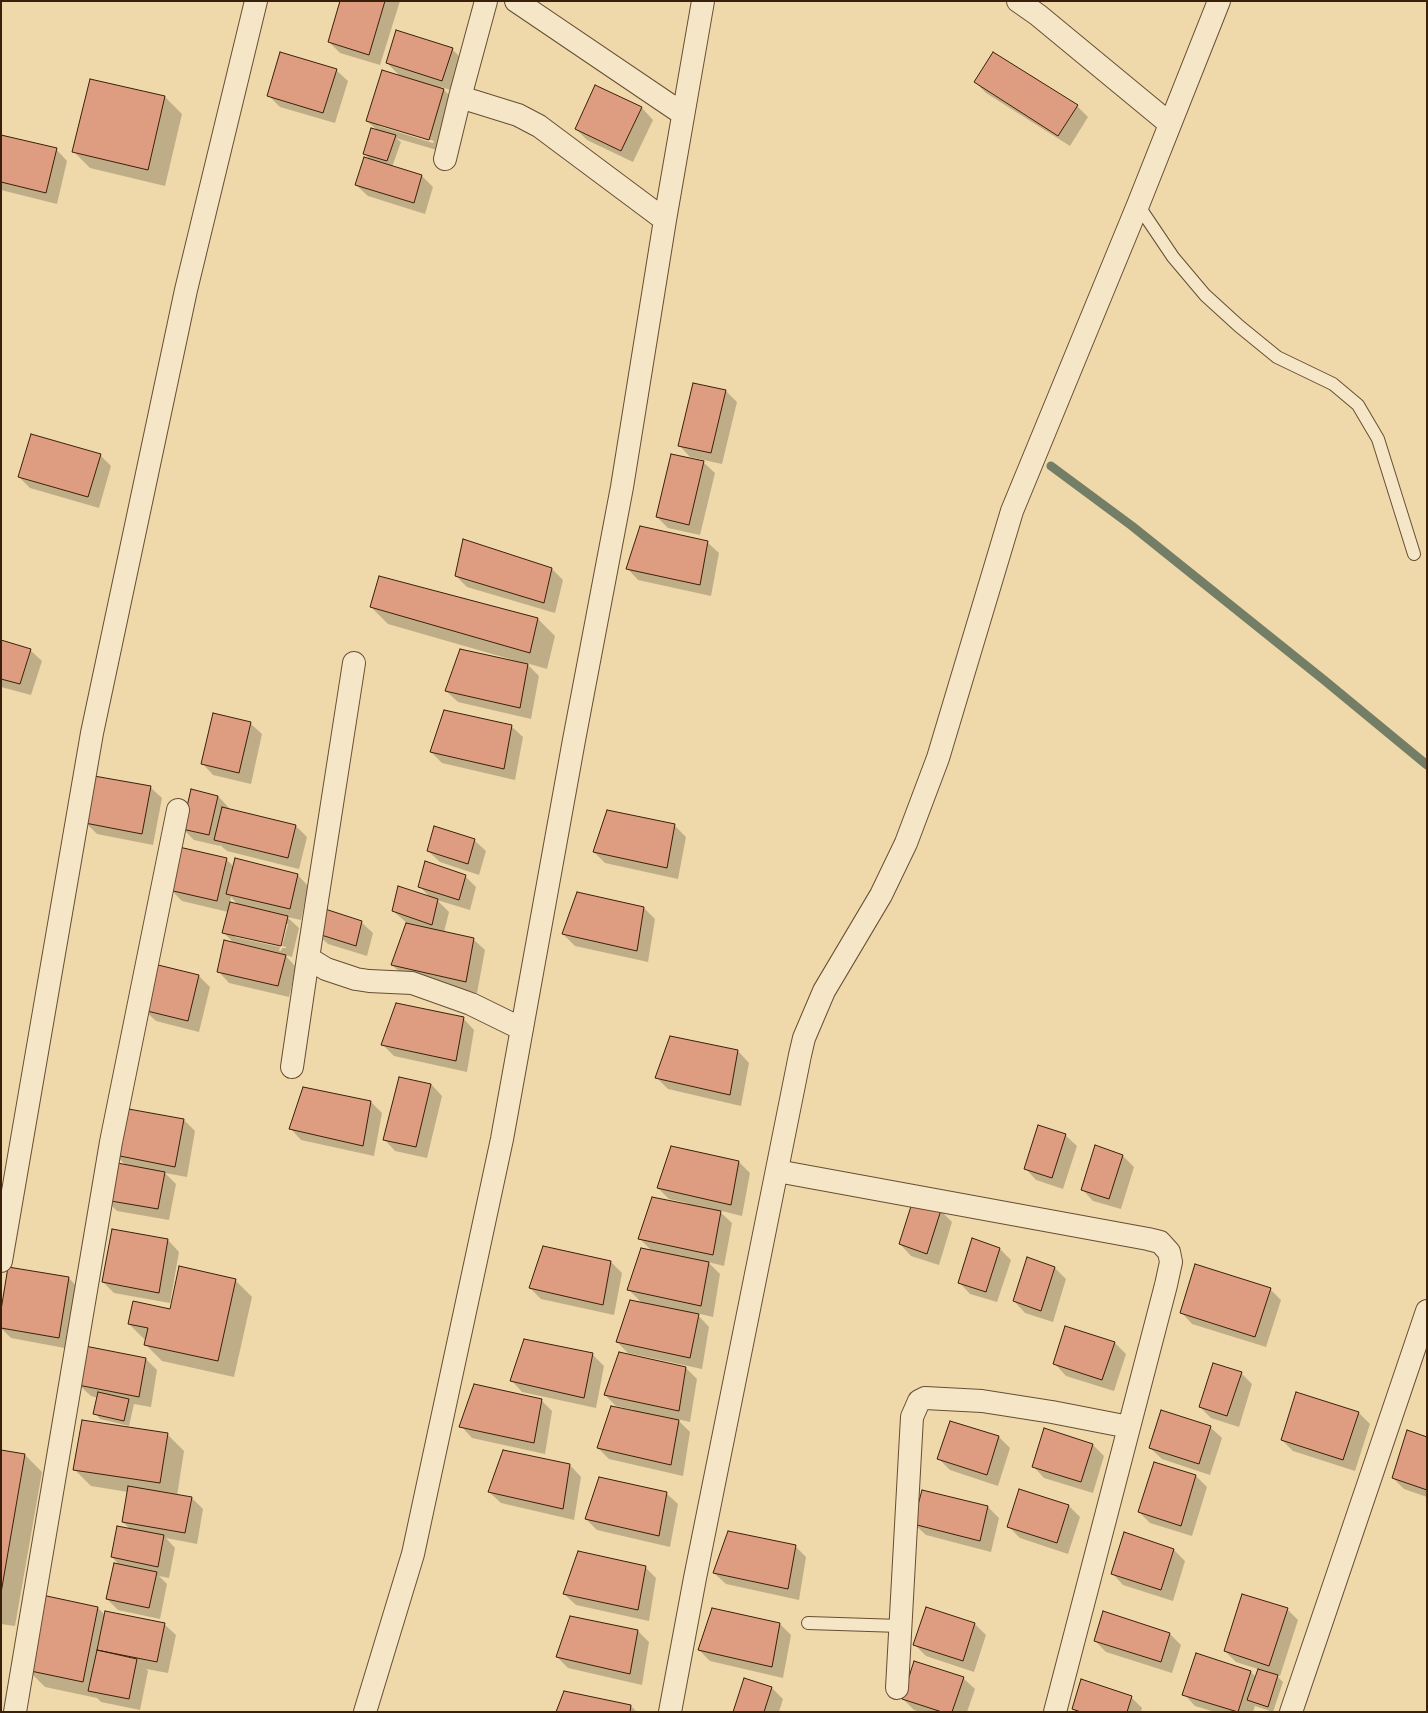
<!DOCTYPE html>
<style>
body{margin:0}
#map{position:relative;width:1428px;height:1713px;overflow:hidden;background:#efd9aa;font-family:"Libre Bodoni",serif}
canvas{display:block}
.frame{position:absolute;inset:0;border:2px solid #3a200b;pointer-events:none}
</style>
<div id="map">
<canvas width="1428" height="1713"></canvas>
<div class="frame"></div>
</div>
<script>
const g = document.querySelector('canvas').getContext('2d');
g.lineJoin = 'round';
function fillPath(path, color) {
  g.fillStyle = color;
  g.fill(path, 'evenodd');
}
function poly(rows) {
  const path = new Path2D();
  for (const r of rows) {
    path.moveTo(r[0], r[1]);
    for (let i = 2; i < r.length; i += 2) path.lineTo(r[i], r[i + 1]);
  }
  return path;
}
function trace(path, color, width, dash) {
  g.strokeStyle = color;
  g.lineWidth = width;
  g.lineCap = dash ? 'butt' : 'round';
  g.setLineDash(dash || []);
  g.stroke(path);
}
fillPath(poly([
 [335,1,400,1,380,65,340,53,329,42,341,3],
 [452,49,463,60,454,91,441,87,455,101,440,151,396,138,401,142,392,167,422,176,433,187,425,214,368,196,356,185,371,161,364,153,377,130,367,121,401,77,387,63],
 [379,124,434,141,433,143,379,126],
 [336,70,348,81,335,123,280,107,268,95],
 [91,80,165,97,182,114,165,186,90,168,73,151],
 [975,82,1077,106,1088,117,1070,146,986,93],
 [596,87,642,108,653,120,633,162,587,140,576,129],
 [1,136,56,149,67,161,57,204,1,190],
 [726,391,737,402,722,464,690,457,679,445],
 [100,455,111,466,99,508,30,488,19,477],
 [703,462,715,473,700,535,668,528,657,517],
 [464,540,552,569,563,580,555,613,467,587,456,576],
 [707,542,719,553,711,596,638,580,627,568],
 [380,577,538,619,555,636,547,669,526,663,539,676,531,719,458,702,446,691,519,663,520,662,388,624,371,607],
 [1,641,30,650,42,661,31,695,1,687],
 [250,723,262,734,251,784,213,775,202,763],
 [511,726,523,737,515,780,442,763,431,752],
 [150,787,162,798,153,845,97,834,86,823],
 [218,796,229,808,229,810,296,826,307,837,299,869,227,851,220,845,220,846,194,840,183,829],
 [674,825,686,837,678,879,605,863,594,852],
 [474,840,486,851,479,875,440,862,428,851],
 [226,859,234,867,297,874,308,886,301,920,287,917,299,928,292,957,285,955,296,967,289,997,229,983,218,971,235,944,223,932,228,912,182,901,170,889],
 [231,897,239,906,230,903],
 [286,924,288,924,282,946,286,947,286,948,282,948,281,951,279,951,280,947,235,937,235,935],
 [465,876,476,887,470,910,437,900,449,912,444,932,473,939,485,950,477,993,404,976,392,965,407,923,393,911,431,898,419,886],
 [644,908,655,919,648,962,575,946,563,934],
 [361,922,373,933,367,956,328,944,316,933],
 [199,976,210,987,199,1032,156,1021,144,1010],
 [463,1018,474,1030,467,1072,394,1056,383,1045],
 [738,1051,749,1063,741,1106,668,1089,657,1078],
 [431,1084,442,1096,427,1158,395,1151,384,1139],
 [371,1102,382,1113,374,1156,301,1140,290,1128],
 [184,1120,195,1131,187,1177,165,1173,176,1184,169,1220,117,1211,106,1200,126,1166,116,1155],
 [1065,1135,1077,1146,1063,1189,1036,1180,1025,1168],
 [1096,1147,1123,1156,1134,1167,1121,1209,1093,1201,1082,1189],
 [739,1162,750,1173,742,1216,718,1210,732,1223,724,1266,708,1262,720,1274,713,1317,696,1313,709,1327,702,1369,628,1353,617,1342,642,1303,628,1289,652,1251,639,1238,687,1205,687,1203,669,1199,658,1188],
 [941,1211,952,1222,939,1265,911,1256,900,1244],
 [112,1230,168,1240,179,1252,170,1303,114,1293,103,1282],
 [1000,1249,1011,1260,997,1302,970,1294,959,1282],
 [1027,1259,1055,1268,1066,1279,1053,1322,1025,1313,1014,1301],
 [611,1262,622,1273,614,1315,541,1299,530,1288],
 [9,1268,69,1278,80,1290,70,1349,11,1338,1,1328,1,1316],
 [235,1280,252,1297,234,1377,162,1361,145,1344,146,1341,129,1324,170,1310],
 [1270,1289,1281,1300,1266,1347,1192,1324,1181,1312],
 [1115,1343,1126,1354,1114,1391,1066,1376,1055,1364],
 [86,1347,146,1359,157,1370,151,1407,134,1404,129,1426,100,1419,95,1413,98,1398,91,1396,79,1385],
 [592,1354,604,1366,596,1408,522,1392,511,1380],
 [686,1368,697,1379,690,1422,677,1419,690,1432,683,1476,609,1459,598,1448,634,1410,616,1406,605,1395],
 [1241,1373,1252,1384,1239,1427,1211,1418,1200,1407],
 [541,1400,552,1411,545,1454,472,1438,461,1426],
 [1358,1412,1370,1424,1355,1471,1293,1451,1282,1440],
 [950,1422,999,1437,1010,1448,998,1486,950,1470,939,1459],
 [1210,1427,1222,1438,1210,1475,1162,1459,1150,1448],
 [1044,1430,1093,1445,1104,1456,1093,1493,1044,1478,1033,1466],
 [167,1434,184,1451,177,1496,192,1498,203,1509,197,1544,166,1538,175,1548,169,1578,159,1576,167,1584,160,1619,118,1610,107,1599,120,1566,112,1557,131,1530,123,1522,128,1492,91,1486,74,1469],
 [1427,1438,1427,1497,1404,1489,1393,1478],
 [1,1451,25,1455,42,1472,15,1626,1,1624],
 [503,1451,570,1465,581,1477,574,1520,501,1503,489,1492],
 [1155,1463,1196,1476,1207,1487,1192,1536,1150,1523,1139,1512],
 [666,1493,678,1504,670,1547,597,1530,586,1519],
 [1069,1506,1080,1517,1068,1554,1020,1538,1009,1527],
 [988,1507,999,1518,991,1552,926,1535,914,1524],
 [1124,1534,1174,1550,1185,1561,1173,1601,1123,1585,1112,1573],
 [795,1546,806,1557,799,1600,726,1584,714,1573],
 [645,1567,656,1578,649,1621,576,1605,564,1594],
 [98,1608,105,1615,164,1624,176,1635,168,1673,146,1669,148,1671,140,1710,101,1702,97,1698,45,1687,28,1670],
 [1287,1609,1298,1620,1280,1676,1276,1675,1283,1682,1273,1712,1255,1706,1253,1712,1215,1712,1195,1706,1184,1694,1196,1655,1251,1672,1256,1677,1258,1669,1236,1662,1225,1651],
 [1104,1612,1170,1634,1181,1645,1172,1673,1106,1652,1095,1641],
 [780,1624,791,1635,783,1678,710,1661,699,1650],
 [975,1624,986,1635,974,1672,926,1656,915,1645],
 [638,1631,649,1642,642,1685,568,1668,557,1657],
 [963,1678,975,1689,967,1712,920,1712,914,1710,903,1699],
 [745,1679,772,1688,783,1699,779,1712,734,1712],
 [564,1692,631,1706,637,1712,557,1712],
 [1131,1697,1142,1708,1141,1712,1076,1712,1073,1709]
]), '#0003');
trace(poly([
 [1051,466,1132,526,1324,680,1427,765]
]), '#747d66', 9);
const building = poly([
 [340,1,385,1,369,55,328,42,340,1],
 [396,30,453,48,442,81,386,63,396,30],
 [280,52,337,69,323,113,267,96,280,52],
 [993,52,1078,105,1058,136,974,82,993,52],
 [382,70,444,89,429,140,366,121,382,70],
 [90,79,165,96,148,170,72,152,90,79],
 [595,85,642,107,621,151,575,129,595,85],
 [371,128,396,135,387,161,363,154,371,128],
 [1,135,57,148,46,193,1,182,1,135],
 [364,157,422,175,414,203,355,185,364,157],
 [693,383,726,390,711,453,678,446,693,383],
 [31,434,101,454,88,497,18,477,31,434],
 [671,454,704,461,689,525,656,517,671,454],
 [640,526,708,541,700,585,626,569,640,526],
 [463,539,552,568,544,603,455,576,463,539],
 [379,576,538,618,530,653,370,607,379,576],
 [1,640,31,649,20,684,1,679,1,640],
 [460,649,528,664,520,708,445,691,460,649],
 [444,710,512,725,504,769,430,752,444,710],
 [213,713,251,722,239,773,201,764,213,713],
 [94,776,151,786,142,834,85,823,94,776],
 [191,789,218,796,209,835,182,829,191,789],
 [222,807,296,825,288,858,214,840,222,807],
 [607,810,675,824,667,868,593,852,607,810],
 [434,826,475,839,468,864,427,851,434,826],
 [179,847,227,858,217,901,169,890,179,847],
 [235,858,298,874,290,909,226,894,235,858],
 [425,861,466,875,459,900,418,887,425,861],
 [398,886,438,899,432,925,392,911,398,886],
 [577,892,644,907,637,951,562,934,577,892],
 [230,902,288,916,281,946,222,933,230,902],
 [322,908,362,921,356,946,315,933,322,908],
 [406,923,474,938,466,982,391,965,406,923],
 [224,940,286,955,278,986,217,972,224,940],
 [154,964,199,975,188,1021,143,1010,154,964],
 [396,1003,464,1017,456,1061,381,1045,396,1003],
 [670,1036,738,1050,730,1095,655,1078,670,1036],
 [399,1077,431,1084,416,1147,383,1140,399,1077],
 [303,1087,371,1101,363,1146,289,1129,303,1087],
 [123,1108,184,1119,175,1167,115,1155,123,1108],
 [1038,1125,1066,1134,1052,1178,1024,1169,1038,1125],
 [1095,1145,1123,1155,1109,1199,1081,1190,1095,1145],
 [671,1146,739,1161,731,1205,657,1188,671,1146],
 [112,1162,165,1172,158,1209,105,1200,112,1162],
 [652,1197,721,1211,713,1255,638,1239,652,1197],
 [913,1200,941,1210,927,1254,899,1244,913,1200],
 [112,1229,168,1239,159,1293,102,1282,112,1229],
 [972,1238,1000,1248,986,1292,958,1283,972,1238],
 [543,1246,611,1261,603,1305,529,1288,543,1246],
 [641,1248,709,1262,701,1306,627,1290,641,1248],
 [1027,1257,1055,1267,1041,1311,1013,1301,1027,1257],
 [1195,1264,1271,1288,1255,1337,1180,1313,1195,1264],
 [179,1266,236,1279,218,1361,144,1345,148,1328,128,1324,133,1301,170,1309,179,1266],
 [8,1267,69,1277,59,1338,1,1328,1,1310,8,1267],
 [630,1300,699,1314,690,1358,616,1342,630,1300],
 [1065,1326,1115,1342,1102,1380,1053,1364,1065,1326],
 [524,1339,593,1353,584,1398,510,1381,524,1339],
 [85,1346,146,1358,139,1397,78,1385,85,1346],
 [619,1352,686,1367,679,1411,604,1395,619,1352],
 [1213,1363,1242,1372,1227,1416,1199,1407,1213,1363],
 [474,1384,542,1399,534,1443,459,1427,474,1384],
 [98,1392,129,1399,124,1421,93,1414,98,1392],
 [1296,1392,1359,1412,1343,1460,1281,1440,1296,1392],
 [611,1406,679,1420,671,1465,597,1448,611,1406],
 [1161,1410,1211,1426,1199,1464,1149,1448,1161,1410],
 [82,1420,168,1433,160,1483,73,1470,82,1420],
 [950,1421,999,1436,987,1475,937,1459,950,1421],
 [1044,1428,1093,1444,1081,1482,1032,1467,1044,1428],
 [1407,1430,1427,1437,1427,1490,1392,1478,1407,1430],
 [1,1450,25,1454,1,1593,1,1450],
 [503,1450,570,1464,563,1509,488,1492,503,1450],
 [1154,1462,1196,1475,1181,1526,1138,1512,1154,1462],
 [599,1477,667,1492,659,1536,585,1519,599,1477],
 [128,1486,192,1497,185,1533,122,1522,128,1486],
 [1019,1489,1069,1505,1057,1543,1007,1527,1019,1489],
 [922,1490,988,1506,980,1541,913,1524,922,1490],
 [117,1526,164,1535,158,1567,111,1557,117,1526],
 [728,1531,796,1545,788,1589,713,1573,728,1531],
 [1124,1532,1174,1549,1161,1590,1111,1574,1124,1532],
 [578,1551,646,1566,638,1610,563,1594,578,1551],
 [114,1563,157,1572,149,1608,106,1599,114,1563],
 [1242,1594,1288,1608,1269,1666,1224,1651,1242,1594],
 [42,1595,98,1607,83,1682,26,1670,42,1595],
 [926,1607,975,1623,963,1661,913,1645,926,1607],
 [712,1608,780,1623,772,1667,698,1650,712,1608],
 [105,1611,165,1623,157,1662,97,1650,105,1611],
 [1103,1611,1170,1633,1161,1662,1094,1641,1103,1611],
 [570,1616,638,1630,630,1674,556,1657,570,1616],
 [97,1650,137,1659,129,1699,88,1691,97,1650],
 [1196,1653,1251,1671,1238,1712,1182,1695,1196,1653],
 [914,1661,964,1677,952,1712,942,1712,902,1699,914,1661],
 [1258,1669,1278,1675,1268,1707,1247,1700,1258,1669],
 [744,1678,772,1687,764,1712,733,1712,744,1678],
 [1081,1679,1132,1696,1127,1712,1081,1712,1072,1709,1081,1679],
 [564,1691,631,1705,630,1712,556,1712,564,1691]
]);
fillPath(building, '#de9c80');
trace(building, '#3a200b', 1);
const service = poly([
 [1138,205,1173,257,1205,295,1239,326,1277,357,1333,384,1358,405,1378,439,1414,554],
 [808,1623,900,1626]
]);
const minor = poly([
 [516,1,683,114],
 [1018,1,1038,15,1170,124],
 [460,97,518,115,539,126,665,220],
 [445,159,460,97,486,1],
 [308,958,326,969,356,979,369,981,412,983,471,1004,522,1029],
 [292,1067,308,958,354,663],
 [777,1171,1148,1239,1160,1242,1169,1252,1171,1262,1166,1285,1055,1712],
 [1,1261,92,733,186,290,256,1],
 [897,1688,912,1417,919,1401,925,1398,982,1401,1052,1412,1129,1427],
 [15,1712,111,1142,178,810],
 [365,1712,413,1554,502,1139,574,740,622,487,665,220,703,1],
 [670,1712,695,1578,800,1055,804,1038,824,991,881,895,906,843,938,758,1012,511,1138,205,1219,1],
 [1291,1712,1427,1311]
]);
trace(service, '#674e33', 14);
trace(minor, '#674e33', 24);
trace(service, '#f5e6c8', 12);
trace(minor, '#f5e6c8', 22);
</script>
